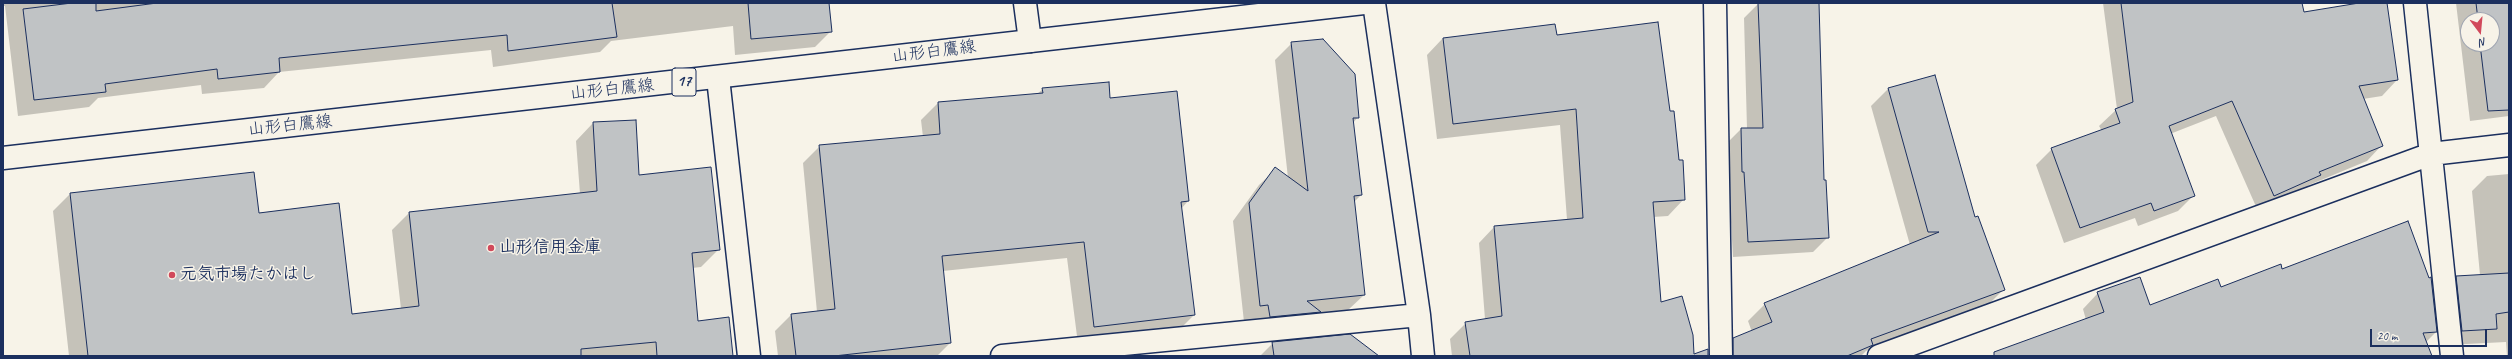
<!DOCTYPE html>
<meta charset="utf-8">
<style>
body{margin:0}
#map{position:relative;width:2512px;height:359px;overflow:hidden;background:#f7f3e8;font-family:Caveat,sans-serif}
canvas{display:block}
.frame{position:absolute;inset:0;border:4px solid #1b2f5e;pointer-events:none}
.north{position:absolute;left:2460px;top:12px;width:40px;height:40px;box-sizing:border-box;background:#f7f3e8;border:1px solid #9fa5b1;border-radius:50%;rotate:164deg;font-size:11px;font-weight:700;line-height:16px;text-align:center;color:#1b2f5e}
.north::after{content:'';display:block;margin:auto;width:14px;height:18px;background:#d1495b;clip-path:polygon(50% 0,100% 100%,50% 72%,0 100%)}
.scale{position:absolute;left:2370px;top:329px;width:117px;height:18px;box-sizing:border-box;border:2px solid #1b2f5e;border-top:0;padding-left:5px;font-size:12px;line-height:14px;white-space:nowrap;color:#1b2f5e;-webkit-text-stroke:3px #f7f3e8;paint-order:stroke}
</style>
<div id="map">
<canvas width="2512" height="359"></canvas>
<div class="frame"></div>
<div class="north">N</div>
<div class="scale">20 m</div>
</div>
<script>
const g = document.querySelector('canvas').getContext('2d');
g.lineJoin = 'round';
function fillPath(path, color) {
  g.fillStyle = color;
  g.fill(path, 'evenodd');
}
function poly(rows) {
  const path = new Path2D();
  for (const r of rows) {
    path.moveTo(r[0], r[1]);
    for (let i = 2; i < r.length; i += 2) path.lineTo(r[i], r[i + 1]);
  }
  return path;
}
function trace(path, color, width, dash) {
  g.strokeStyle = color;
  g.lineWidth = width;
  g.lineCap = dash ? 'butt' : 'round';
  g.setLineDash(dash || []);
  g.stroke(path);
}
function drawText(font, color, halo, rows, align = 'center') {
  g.font = font + ' Caveat,"Klee One",sans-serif';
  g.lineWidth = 3;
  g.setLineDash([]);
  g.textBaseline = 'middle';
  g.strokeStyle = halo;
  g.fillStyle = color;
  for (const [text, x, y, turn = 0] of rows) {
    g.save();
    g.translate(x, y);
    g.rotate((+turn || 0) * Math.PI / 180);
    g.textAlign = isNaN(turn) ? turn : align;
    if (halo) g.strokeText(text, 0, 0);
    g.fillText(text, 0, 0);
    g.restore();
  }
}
fillPath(poly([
 [3,3,828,3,831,31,815,47,735,55,733,26,611,41,600,52,493,67,491,50,279,72,264,88,202,94,201,85,98,98,89,107,18,116,5,6,3,6],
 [1759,3,1818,3,1823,181,1828,237,1813,252,1733,257,1729,187,1727,187,1726,144,1741,129,1747,129,1744,18],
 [2103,3,2301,3,2303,13,2366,3,2386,3,2397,80,2382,96,2363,99,2382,145,2367,161,2309,185,2304,191,2258,211,2216,116,2170,134,2194,195,2178,211,2138,226,2135,218,2064,243,2036,165,2052,149,2102,131,2099,126,2117,109],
 [2456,3,2509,3,2509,116,2470,121],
 [2468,20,2492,20,2492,44,2468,44],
 [1556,36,1669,112,1684,199,1668,216,1653,217,1660,303,1693,356,1452,356,1450,339,1466,323,1485,319,1479,243,1495,226,1567,220,1560,125,1437,139,1427,55,1443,38],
 [1292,43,1358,117,1353,123,1361,195,1354,202,1364,295,1347,311,1244,322,1233,221,1259,185,1276,169,1288,178,1275,60],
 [1934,76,1974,219,2004,289,1987,306,1866,351,1861,356,1731,356,1729,351,1746,334,1752,332,1748,321,1765,304,1910,245,1871,106,1888,89],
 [1043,89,1109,99,1188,201,1181,209,1194,315,1177,332,1078,344,1067,258,943,271,950,343,937,356,778,356,775,331,792,314,817,312,803,163,820,146,923,137,921,120,938,103,1037,94],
 [593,123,639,176,718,250,701,267,692,268,697,322,732,356,69,356,53,211,70,194,253,173,258,214,351,315,401,309,392,230,409,213,580,194,576,141],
 [2509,174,2509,356,2507,356,2506,342,2447,345,2442,292,2457,277,2480,275,2472,191,2487,176],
 [2282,270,2430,278,2436,332,2425,343,2431,356,2025,356,2086,320,2083,309,2098,293,2150,306],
 [1273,343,1377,356,1260,356]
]), '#0003');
const building = poly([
 [72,3,96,3,96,11,157,3,612,3,617,37,508,51,507,35,279,58,280,72,218,79,217,69,105,84,106,92,34,100,23,9,72,3],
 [748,3,829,3,832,32,751,39,748,3],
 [1758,3,1819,3,1824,180,1826,180,1829,238,1748,242,1744,172,1742,172,1741,128,1763,128,1758,3],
 [2121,3,2302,3,2304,12,2359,3,2387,3,2398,80,2359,86,2383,146,2319,172,2321,175,2274,196,2232,101,2169,126,2195,196,2154,211,2151,203,2080,228,2051,148,2120,123,2115,109,2133,102,2121,3],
 [2476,3,2509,3,2509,110,2488,111,2480,44,2492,44,2492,20,2478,20,2476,3],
 [1658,22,1670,111,1674,111,1679,160,1683,160,1685,200,1653,202,1661,302,1682,296,1693,335,1694,354,1708,349,1708,356,1470,356,1465,322,1502,316,1494,226,1583,218,1576,109,1453,124,1443,38,1555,24,1557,35,1658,22],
 [1323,39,1355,74,1359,118,1353,118,1362,195,1354,196,1365,295,1307,301,1321,312,1270,317,1268,305,1260,306,1249,203,1275,167,1308,191,1291,42,1323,39],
 [1935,75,1975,217,1978,216,2005,290,1871,339,1873,345,1847,356,1733,356,1733,338,1772,322,1764,303,1939,232,1928,232,1888,88,1935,75],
 [1109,82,1110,98,1177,91,1189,201,1181,202,1195,315,1094,327,1084,242,942,256,951,343,834,356,796,356,791,314,835,309,819,145,940,134,938,102,1043,93,1042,88,1109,82],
 [636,120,639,175,711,167,720,250,692,253,698,321,729,317,733,356,657,356,656,342,581,349,581,356,88,356,70,193,254,172,259,213,339,203,352,314,419,306,409,212,597,191,593,122,636,120],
 [2408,221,2429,278,2431,277,2437,332,2423,333,2432,356,1994,356,1994,352,2104,312,2097,292,2140,277,2150,305,2218,279,2221,287,2281,264,2282,269,2408,221],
 [2509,273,2509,312,2496,314,2497,329,2462,331,2456,276,2509,273],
 [1350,334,1379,356,1274,356,1272,342,1350,334]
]);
fillPath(building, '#c0c3c5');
trace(building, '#1b2f5e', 1);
const minor = poly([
 [1025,3,1030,41],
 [1374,3,1419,315,1423,356],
 [1715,3,1721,356],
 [2415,3,2452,356],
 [718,78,749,356],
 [1002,356,1419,315],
 [1879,356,2431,154,2509,145]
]);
const major = poly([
 [3,158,1364,3]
]);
trace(minor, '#1b2f5e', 25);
trace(major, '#1b2f5e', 25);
trace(minor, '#f7f3e8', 22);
trace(major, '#f7f3e8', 22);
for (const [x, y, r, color] of [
 [491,248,4,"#d1495b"],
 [172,275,4,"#d1495b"]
]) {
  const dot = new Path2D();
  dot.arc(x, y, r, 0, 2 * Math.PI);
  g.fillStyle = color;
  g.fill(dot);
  trace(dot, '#f7f3e8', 1.5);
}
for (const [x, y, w] of [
 [684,82,24]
]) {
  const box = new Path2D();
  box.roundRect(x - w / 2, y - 14, w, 28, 3);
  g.fillStyle = '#f7f3e8';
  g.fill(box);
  trace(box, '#1b2f5e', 1);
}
drawText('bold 16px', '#1b2f5e', null, [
 ["17",684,82]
]);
drawText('17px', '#1b2f5e', '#f7f3e8', [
 ["山形白鷹線",934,52,-7],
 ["山形白鷹線",612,90,-6],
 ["山形白鷹線",290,126,-6]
]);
drawText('bold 17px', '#1b2f5e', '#f7f3e8', [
 ["山形信用金庫",499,248],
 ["元気市場たかはし",180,275]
], 'left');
</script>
